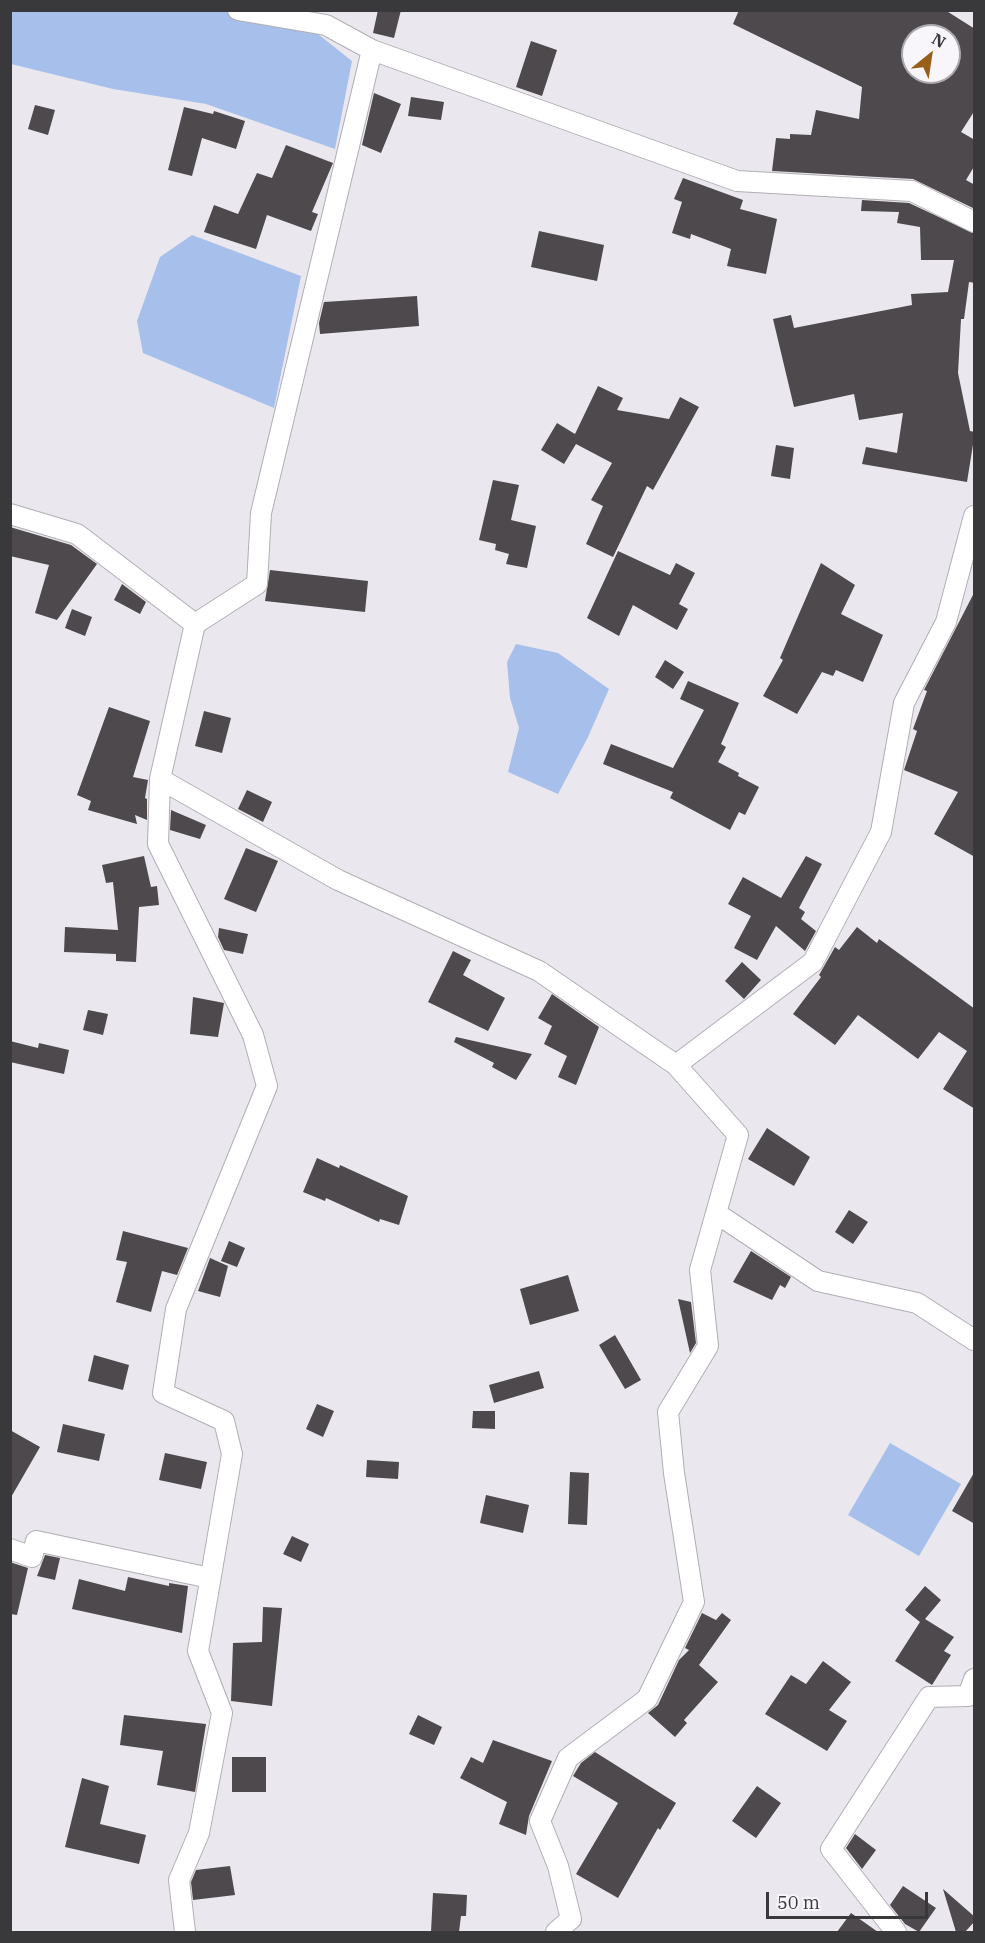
<!DOCTYPE html>
<style>
body{margin:0}
#map{position:relative;width:985px;height:1943px;overflow:hidden;background:#eae8ee;font-family:"IBM Plex Serif",serif}
canvas{display:block}
.frame{position:absolute;inset:0;border:12px solid #39383b;pointer-events:none}
.north{position:absolute;left:901px;top:24px;width:60px;height:60px;box-sizing:border-box;background:#f8f5fb;border:2px solid #aca9ae;border-radius:50%;rotate:30deg;font-size:16px;font-weight:700;line-height:24px;text-align:center;color:#39383b}
.north::after{content:'';display:block;margin:auto;width:21px;height:27px;background:#985f1b;clip-path:polygon(50% 0,100% 100%,50% 72%,0 100%)}
.scale{position:absolute;left:766px;top:1892px;width:162px;height:27px;box-sizing:border-box;border:3px solid #39383b;border-top:0;padding-left:8px;font-size:18px;line-height:21px;white-space:nowrap;color:#39383b;-webkit-text-stroke:4px #f8f5fb;paint-order:stroke}
</style>
<div id="map">
<canvas width="985" height="1943"></canvas>
<div class="frame"></div>
<div class="north">N</div>
<div class="scale">50 m</div>
</div>
<script>
const g = document.querySelector('canvas').getContext('2d');
g.lineJoin = 'round';
function fillPath(path, color) {
  g.fillStyle = color;
  g.fill(path, 'evenodd');
}
function poly(rows) {
  const path = new Path2D();
  for (const r of rows) {
    path.moveTo(r[0], r[1]);
    for (let i = 2; i < r.length; i += 2) path.lineTo(r[i], r[i + 1]);
  }
  return path;
}
function trace(path, color, width, dash) {
  g.strokeStyle = color;
  g.lineWidth = width;
  g.lineCap = dash ? 'butt' : 'round';
  g.setLineDash(dash || []);
  g.stroke(path);
}
fillPath(poly([
 [11,10,215,10,304,23,352,61,335,149,206,104,113,89,11,64],
 [192,235,301,276,274,408,143,353,137,321,160,257],
 [516,644,558,653,609,689,588,737,558,794,508,772,519,728,510,698,507,662],
 [890,1443,961,1484,919,1556,848,1515]
]), '#a6c0eb');
fillPath(poly([
 [378,10,401,10,394,38,373,33],
 [739,10,945,10,975,29,975,110,961,132,975,140,975,165,966,180,975,185,975,209,913,179,772,171,776,138,790,139,790,134,811,135,816,110,859,119,862,87,733,24],
 [913,36,949,36,949,72,913,72],
 [531,41,557,50,542,96,516,87],
 [374,93,401,104,381,153,362,145],
 [411,97,444,102,441,120,408,116],
 [35,105,55,110,48,135,28,129],
 [184,107,213,114,214,111,245,121,236,149,202,138,192,176,168,170],
 [286,145,333,163,312,212,318,214,311,231,267,215,256,249,204,232,214,205,238,214,257,173,272,178],
 [683,178,743,200,740,209,777,219,766,274,727,266,731,249,691,234,690,239,672,233,682,202,674,199],
 [862,200,909,203,975,234,975,283,969,282,964,319,961,319,958,373,970,431,975,432,967,482,862,464,866,447,897,453,903,413,859,420,854,394,794,407,773,319,791,315,794,328,912,305,911,294,948,292,954,260,921,260,920,227,897,223,899,212,861,211],
 [539,231,604,245,597,281,531,267],
 [417,296,419,326,320,334,319,323,324,302],
 [598,386,623,398,617,410,669,419,680,397,699,407,653,490,647,486,613,557,586,544,603,506,591,500,612,463,576,444,564,464,541,450,557,423,575,434],
 [776,445,794,448,790,479,771,476],
 [493,480,519,485,511,520,536,526,527,568,506,564,509,554,495,550,496,544,479,540],
 [10,527,71,545,97,564,57,620,35,613,49,565,10,556],
 [618,551,670,575,676,563,695,573,679,604,688,609,677,630,633,605,619,636,587,618],
 [821,563,855,585,841,614,883,635,863,682,836,670,833,676,822,672,797,714,763,696,783,660,780,658],
 [270,570,368,581,365,612,265,601],
 [122,584,146,602,140,614,114,600],
 [975,591,975,857,934,834,958,792,904,770,917,731,913,729,927,691,924,690],
 [72,609,92,617,85,636,65,628],
 [665,660,684,672,673,689,655,677],
 [688,681,739,703,721,744,726,747,718,762,739,773,738,776,759,787,745,815,739,812,730,830,670,798,673,792,603,764,611,744,673,768,704,710,680,699],
 [109,707,150,721,133,777,148,780,145,798,147,799,147,820,135,815,137,824,88,810,91,801,77,795],
 [204,711,231,718,222,753,195,746],
 [247,790,272,802,263,822,238,809],
 [171,810,206,825,200,839,170,830],
 [246,848,278,861,256,912,224,899],
 [144,856,151,887,157,886,159,905,139,907,136,962,116,961,116,954,64,952,65,927,118,930,113,882,106,883,102,865],
 [806,856,822,864,799,908,805,912,801,919,816,931,805,951,776,926,757,960,734,948,751,916,728,904,743,877,781,898],
 [857,927,877,943,879,939,975,1009,975,1109,943,1089,967,1051,939,1032,918,1059,858,1015,835,1045,793,1014,821,977,819,975,835,947,839,950],
 [219,928,248,934,243,954,224,950,218,937],
 [453,951,471,960,463,975,505,998,488,1031,428,1002],
 [742,962,761,980,744,999,725,981],
 [552,994,599,1027,576,1085,558,1077,567,1056,544,1044,552,1026,538,1018],
 [193,997,224,1003,218,1037,190,1034],
 [88,1010,108,1014,103,1035,83,1030],
 [456,1037,532,1054,516,1080,492,1067,494,1063,454,1042],
 [10,1041,38,1048,39,1043,69,1050,64,1074,10,1062],
 [767,1128,810,1157,794,1186,748,1159],
 [317,1158,339,1168,340,1165,408,1196,399,1225,380,1219,379,1222,326,1198,325,1201,303,1192],
 [849,1210,868,1222,853,1244,835,1232],
 [123,1231,188,1248,177,1275,162,1271,151,1312,116,1302,127,1262,116,1260],
 [229,1241,245,1248,237,1267,221,1261],
 [751,1251,791,1277,785,1288,780,1285,772,1300,733,1282],
 [210,1258,228,1266,220,1297,198,1291],
 [568,1275,579,1311,530,1325,520,1289],
 [678,1299,691,1302,696,1343,690,1353],
 [615,1335,641,1380,625,1389,599,1345],
 [94,1355,129,1365,123,1390,88,1381],
 [539,1371,544,1388,494,1403,489,1385],
 [317,1404,334,1411,323,1437,306,1429],
 [473,1411,495,1411,495,1429,472,1428],
 [63,1424,105,1434,99,1461,57,1452],
 [10,1430,40,1447,10,1499],
 [165,1453,207,1462,201,1489,159,1480],
 [367,1460,399,1462,398,1479,366,1477],
 [975,1471,975,1524,952,1511],
 [570,1472,589,1473,587,1525,568,1524],
 [486,1495,529,1505,523,1533,480,1523],
 [292,1536,309,1544,301,1562,283,1554],
 [45,1555,60,1558,55,1580,37,1576],
 [10,1562,28,1568,17,1615,10,1614],
 [128,1577,169,1586,169,1583,188,1586,182,1633,72,1609,79,1579,125,1591],
 [925,1586,941,1600,925,1619,954,1637,944,1651,951,1655,932,1685,895,1661,920,1622,905,1610],
 [263,1607,282,1608,272,1706,231,1701,233,1643,262,1642],
 [702,1613,716,1620,722,1613,731,1620,699,1665,718,1682,684,1720,687,1723,675,1737,648,1713,658,1705,679,1660,689,1650,685,1648],
 [823,1661,851,1682,829,1710,847,1721,827,1751,765,1714,791,1675,806,1684],
 [124,1715,206,1724,195,1792,157,1785,163,1751,120,1745],
 [418,1715,442,1727,434,1745,409,1734],
 [493,1740,552,1761,529,1816,526,1835,499,1824,507,1802,460,1778,471,1757,483,1763],
 [595,1752,676,1803,660,1830,658,1828,618,1898,576,1874,618,1803,573,1776,581,1763],
 [232,1757,266,1757,266,1792,232,1792],
 [82,1778,109,1786,100,1824,146,1835,139,1864,65,1847],
 [757,1786,781,1803,756,1838,732,1821],
 [855,1834,876,1850,862,1869,846,1848],
 [230,1866,235,1895,193,1900,191,1882,196,1870],
 [903,1886,936,1908,919,1932,905,1924,890,1905],
 [943,1889,975,1917,975,1921,965,1932,956,1932],
 [433,1893,467,1895,466,1916,461,1916,459,1932,431,1932],
 [851,1913,878,1932,837,1932]
]), '#4d494c');
const street = poly([
 [238,10,326,25,372,50,737,181,912,191,974,222],
 [10,514,77,534,195,624],
 [160,779,338,880,539,971,676,1065,738,1135,700,1270,708,1346,668,1412,674,1473,694,1602,647,1699,568,1758,540,1821,558,1866,571,1919,556,1932],
 [676,1065,813,962,881,832,904,703,946,622,974,516],
 [716,1213,818,1281,917,1303,974,1340],
 [10,1549,32,1557,36,1541,210,1578],
 [185,1932,179,1880,199,1833,222,1713,198,1651,232,1454,224,1421,163,1393,176,1309,267,1086,253,1035,158,844,160,779,195,624,257,584,261,513,372,50],
 [896,1932,831,1849,929,1697,968,1696,974,1679]
]);
trace(street, '#b0aeb3', 22);
trace(street, '#fff', 20);
</script>
